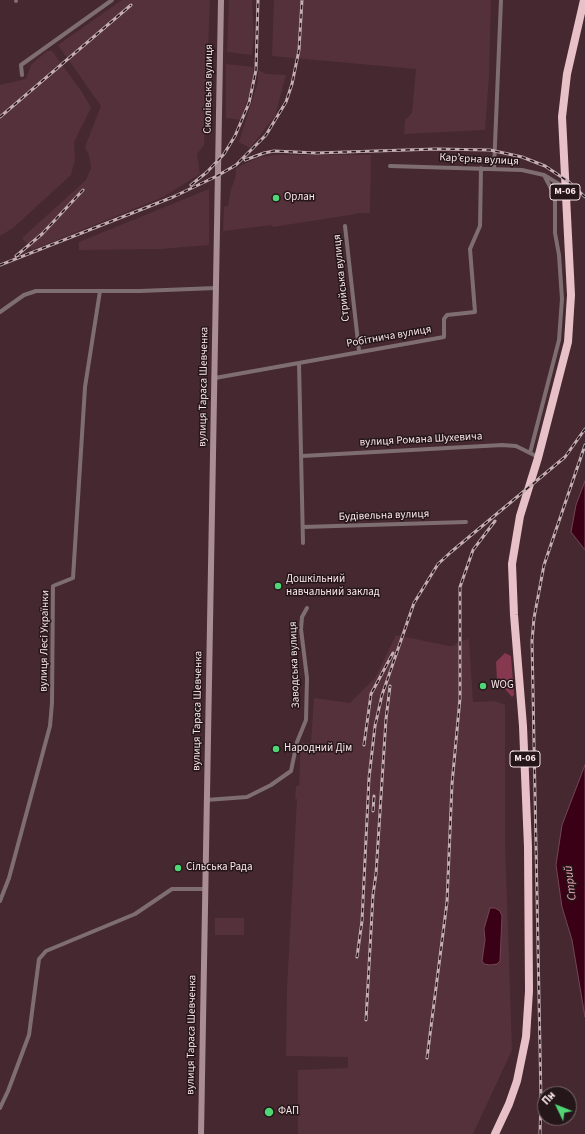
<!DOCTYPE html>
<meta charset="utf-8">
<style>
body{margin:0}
#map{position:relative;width:585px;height:1134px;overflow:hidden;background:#462830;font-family:"Source Sans 3",sans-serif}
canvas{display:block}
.north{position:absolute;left:537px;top:1086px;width:40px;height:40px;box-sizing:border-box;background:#241619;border:1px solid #7a696d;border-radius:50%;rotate:313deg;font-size:11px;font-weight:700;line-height:16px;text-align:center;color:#fbe6ea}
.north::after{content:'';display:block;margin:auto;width:14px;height:18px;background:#50d674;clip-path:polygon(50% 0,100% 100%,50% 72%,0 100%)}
</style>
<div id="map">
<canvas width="585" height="1134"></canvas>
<div class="north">Пн</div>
</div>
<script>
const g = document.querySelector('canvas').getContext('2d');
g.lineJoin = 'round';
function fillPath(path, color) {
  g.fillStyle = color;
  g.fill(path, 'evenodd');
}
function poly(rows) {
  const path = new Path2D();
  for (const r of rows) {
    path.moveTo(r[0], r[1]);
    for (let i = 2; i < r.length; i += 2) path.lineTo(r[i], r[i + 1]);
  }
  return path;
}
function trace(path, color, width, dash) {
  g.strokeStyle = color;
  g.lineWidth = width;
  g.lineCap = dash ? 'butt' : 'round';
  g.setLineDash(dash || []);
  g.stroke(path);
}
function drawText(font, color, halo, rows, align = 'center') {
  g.font = font + ' "Source Sans 3",sans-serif';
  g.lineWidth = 3;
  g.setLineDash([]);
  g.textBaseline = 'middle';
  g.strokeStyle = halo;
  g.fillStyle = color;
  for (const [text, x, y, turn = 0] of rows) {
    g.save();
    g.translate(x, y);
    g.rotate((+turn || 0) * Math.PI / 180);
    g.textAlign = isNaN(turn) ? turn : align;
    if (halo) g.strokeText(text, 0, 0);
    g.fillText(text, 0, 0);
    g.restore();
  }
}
fillPath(poly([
 [122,0,210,0,204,145,197,154,200,174,163,197,32,250,22,238,86,180,91,168,89,155,85,147,101,106,58,45],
 [229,0,252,0,254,36,252,55,227,52],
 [274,0,491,0,489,77,485,130,404,134,405,120,412,113,416,69,272,56],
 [47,51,52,51,82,92,91,108,74,142,75,159,71,175,13,228,0,236,0,85,26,79,31,65],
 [226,64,253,67,253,81,241,120,226,118],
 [258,70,266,74,286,75,275,116,250,148,239,142,258,82],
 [277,155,371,155,370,213,356,213,356,214,273,227,272,225,223,231,224,207,228,206,231,190,236,175,236,168,259,157],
 [209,189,209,245,161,249,79,250,79,242],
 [396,635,449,646,454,646,458,642,469,639,473,702,495,701,505,705,505,842,512,1050,473,1134,298,1134,298,1070,348,1068,348,1057,286,1056,287,989,297,799,295,799,296,786,299,786,301,743,311,743,314,698,350,703,375,678],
 [215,918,244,918,244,935,215,935]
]), '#55313b');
fillPath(poly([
 [505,653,511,656,514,695,512,697,497,680,496,662]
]), '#86384f');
const water = poly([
 [585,481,585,550,571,532,576,505,585,481],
 [585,765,585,1017,572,940,562,907,556,865,562,825,585,765],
 [490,908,495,908,500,911,502,916,500,961,497,964,490,965,484,964,482,961,485,940,484,929,490,908]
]);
fillPath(water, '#3a0016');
trace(water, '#744556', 1);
trace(poly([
 [16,1,16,0],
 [22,75,21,65,112,0],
 [390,166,522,170,544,175,564,187],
 [494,168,501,0],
 [345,226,359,351],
 [0,312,24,295,36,291,140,291,216,288],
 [299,363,303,543],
 [215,378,444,337,444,319,447,315,475,312,470,249,480,226,481,168],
 [530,453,559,340,562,299,559,255,555,233,555,196,544,175],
 [302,456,502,445,516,446,538,457],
 [303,527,466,522],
 [206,800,247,797,271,785,291,771,297,742,306,720,307,678,301,629,302,617,307,608],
 [0,901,9,878,50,726,52,703,53,586,73,578,85,387,100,291],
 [0,1108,8,1091,29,1035,39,959,46,951,135,914,172,889,204,889]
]), '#7e6e72', 4);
trace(poly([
 [201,1134,221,0]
]), '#a98f95', 6);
trace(poly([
 [495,1134,509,1104,517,1081,526,1037,529,991,528,847,523,726,514,615,512,564,520,516,538,458,568,342,571,295,562,117,567,74,584,0]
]), '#e7c0c8', 8);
const rail = poly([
 [0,117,131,5],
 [245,160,264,153,274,151,316,153,436,149,490,150,522,157,545,166,569,182,585,197],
 [191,185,207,172,224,154,235,136,249,103,256,70,258,0],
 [16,256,42,234,83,190],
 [0,265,173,197,217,176,236,165,266,135,286,102,292,84,299,50,302,0],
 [364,745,371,694,393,653],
 [373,811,374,796],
 [357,957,362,921,369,778,375,726,382,695,414,603,438,564,451,552,565,457,585,429],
 [366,1020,373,895,376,874,386,719,390,686],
 [427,1058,447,902,452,784,460,698,460,587,473,550,495,521],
 [540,1134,541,1100,532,641,534,618,544,565,585,445]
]);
trace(rail, '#c5adb3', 3);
trace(rail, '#241619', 1.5, [4.5]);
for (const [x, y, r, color] of [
 [276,198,4,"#50d674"],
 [278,586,4,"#50d674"],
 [483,686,4,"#50d674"],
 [276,749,4,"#50d674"],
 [178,868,4,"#50d674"],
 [269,1112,5,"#50d674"]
]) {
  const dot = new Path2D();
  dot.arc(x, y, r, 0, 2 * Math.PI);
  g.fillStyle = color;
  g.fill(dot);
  trace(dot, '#241619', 1.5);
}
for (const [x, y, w] of [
 [565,192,30],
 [525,759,30]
]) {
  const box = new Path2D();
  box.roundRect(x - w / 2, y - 8, w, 16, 3);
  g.fillStyle = '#241619';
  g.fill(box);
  trace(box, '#fbe6ea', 1);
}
drawText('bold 10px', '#fbe6ea', null, [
 ["М-06",565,192],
 ["М-06",525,759]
]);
drawText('11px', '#fbe6ea', '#241619', [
 ["Сколівська вулиця",209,89,-89],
 ["Карʼєрна вулиця",479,160,3],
 ["Стрийська вулиця",342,278,-96],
 ["Робітнича вулиця",389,337,-10],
 ["вулиця Тараса Шевченка",204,387,-89],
 ["вулиця Романа Шухевича",421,440,-3],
 ["Будівельна вулиця",384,516,-2],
 ["вулиця Лесі Українки",45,641,-89],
 ["Заводська вулиця",295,665,-92],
 ["вулиця Тараса Шевченка",198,711,-89],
 ["вулиця Тараса Шевченка",192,1035,-89]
]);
drawText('11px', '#fbe6ea', '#241619', [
 ["Орлан",284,198],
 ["Дошкільний",286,580],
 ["навчальний заклад",286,593],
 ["WOG",491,686],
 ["Народний Дім",284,749],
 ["Сільська Рада",186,868],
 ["ФАП",278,1112]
], 'left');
drawText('italic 12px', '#f4aabc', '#241619', [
 ["Стрий",571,883,-97]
]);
</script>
